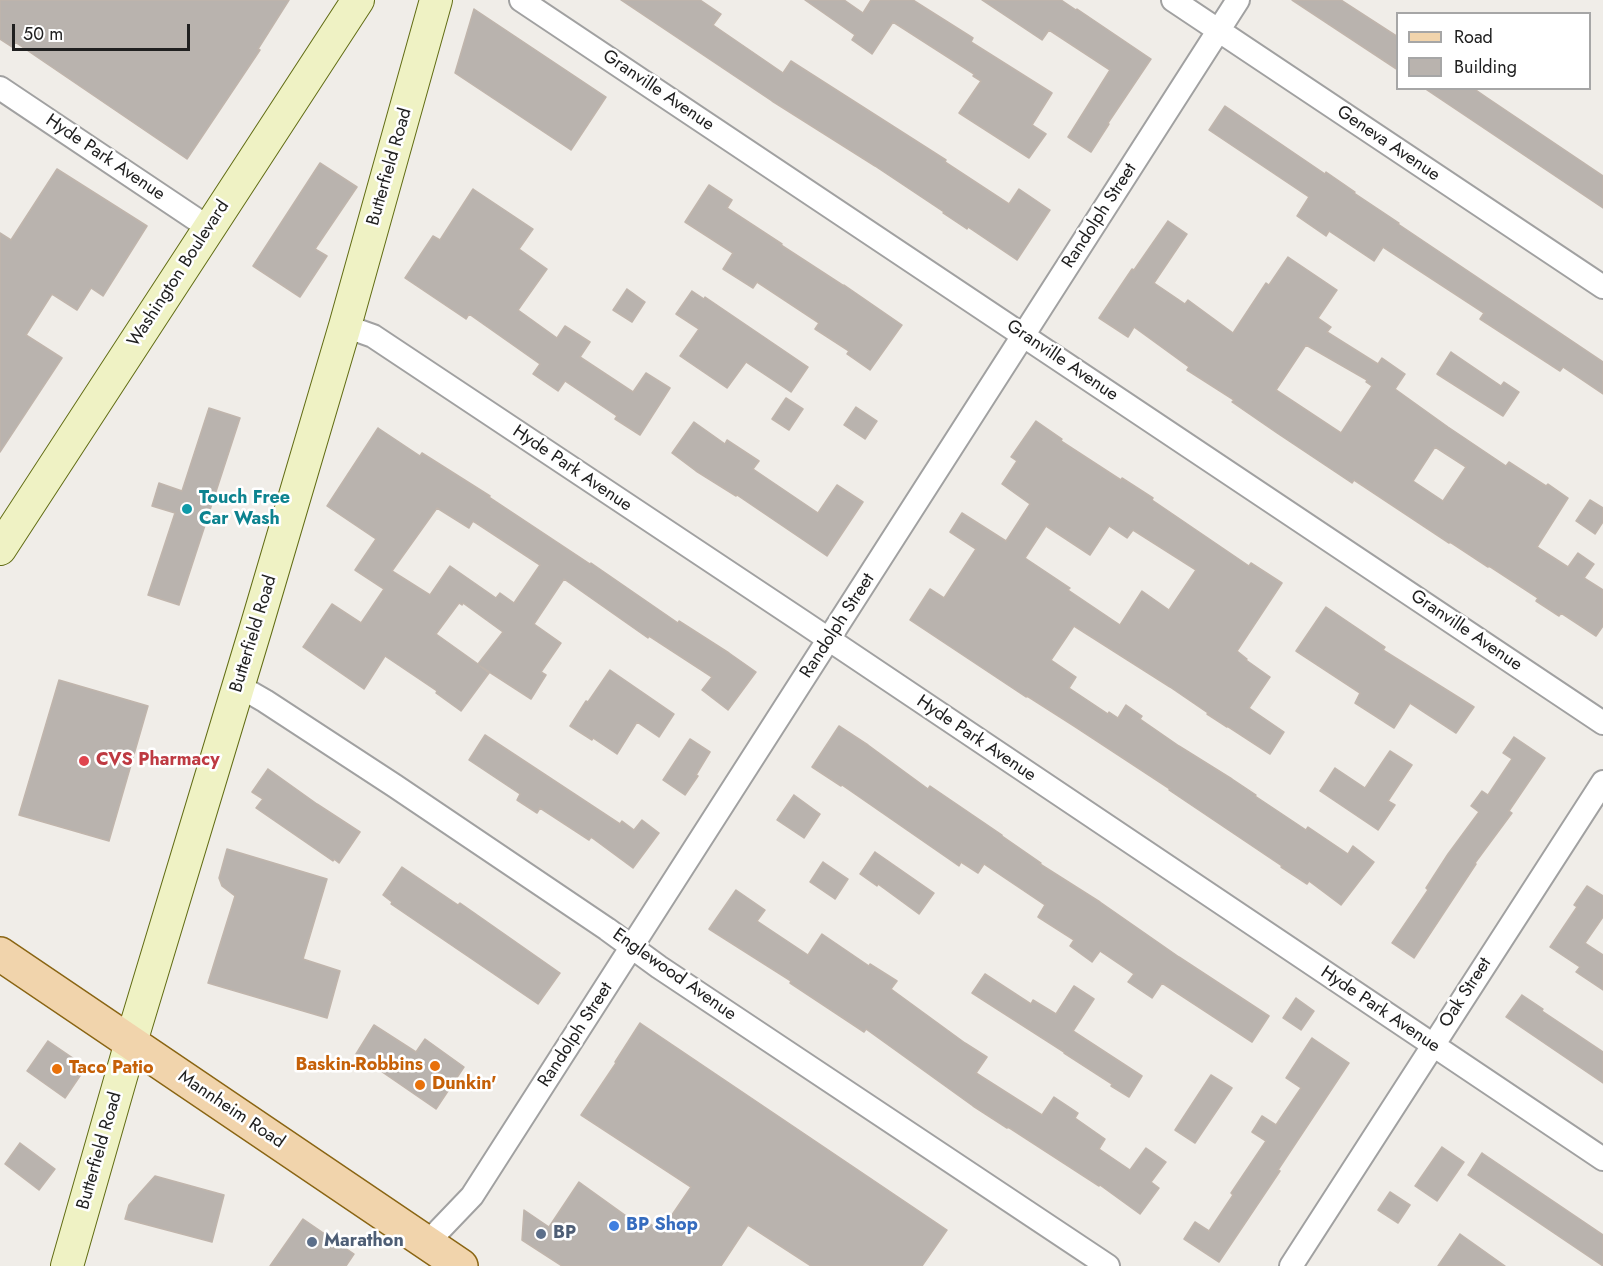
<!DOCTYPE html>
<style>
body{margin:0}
#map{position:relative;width:1603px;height:1266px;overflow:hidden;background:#f0ede8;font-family:Jost,sans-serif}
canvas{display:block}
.legend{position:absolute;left:1396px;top:12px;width:195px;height:78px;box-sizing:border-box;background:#fff;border:2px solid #a6a6a6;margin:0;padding:8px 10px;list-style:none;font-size:18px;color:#202020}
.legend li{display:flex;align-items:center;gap:12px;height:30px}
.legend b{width:30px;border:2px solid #a6a6a6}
.scale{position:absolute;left:12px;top:24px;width:178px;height:27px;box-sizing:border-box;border:3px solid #202020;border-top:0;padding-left:8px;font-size:18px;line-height:21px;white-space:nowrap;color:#202020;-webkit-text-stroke:4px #fff;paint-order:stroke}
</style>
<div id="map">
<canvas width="1603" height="1266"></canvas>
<ul class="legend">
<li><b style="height:8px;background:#f1d4ac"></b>Road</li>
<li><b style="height:16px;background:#b9b3ae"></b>Building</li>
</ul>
<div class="scale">50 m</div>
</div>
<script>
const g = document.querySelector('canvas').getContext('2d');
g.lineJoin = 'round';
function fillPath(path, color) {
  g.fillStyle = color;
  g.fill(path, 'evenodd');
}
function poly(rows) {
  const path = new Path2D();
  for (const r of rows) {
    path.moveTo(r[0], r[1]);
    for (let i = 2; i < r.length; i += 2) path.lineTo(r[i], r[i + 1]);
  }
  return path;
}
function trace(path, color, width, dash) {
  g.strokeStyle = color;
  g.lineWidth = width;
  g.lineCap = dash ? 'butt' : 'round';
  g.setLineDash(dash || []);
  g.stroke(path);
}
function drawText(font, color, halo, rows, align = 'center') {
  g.font = font + ' Jost,sans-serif';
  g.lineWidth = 5;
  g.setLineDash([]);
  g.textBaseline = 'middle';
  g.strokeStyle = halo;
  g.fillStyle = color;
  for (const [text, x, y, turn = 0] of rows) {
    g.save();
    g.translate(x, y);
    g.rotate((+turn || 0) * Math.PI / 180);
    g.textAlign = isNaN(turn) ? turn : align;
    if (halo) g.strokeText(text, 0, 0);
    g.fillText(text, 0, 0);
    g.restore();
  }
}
const building = poly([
 [0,0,289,0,258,49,260,50,187,159,15,42,12,47,0,39,0,0],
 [621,0,700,0,721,14,713,25,783,73,791,61,946,160,945,162,1009,204,1019,189,1050,210,1017,260,968,227,967,229,943,213,944,212,875,166,772,101,621,0],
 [805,0,844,0,863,13,871,0,913,0,973,38,971,42,1052,93,1032,125,1046,134,1029,158,959,113,981,81,973,76,974,74,893,22,872,54,852,40,855,35,805,0],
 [982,0,1061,0,1076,10,1077,9,1151,59,1108,123,1109,124,1091,152,1068,137,1110,70,1049,30,1042,40,982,0],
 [1292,0,1341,0,1398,37,1398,70,1292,0],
 [474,9,606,97,571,150,455,73,474,9],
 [1424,88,1473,88,1486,97,1603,176,1603,208,1424,88],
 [1225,106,1325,174,1326,172,1355,192,1354,193,1399,223,1398,224,1603,362,1603,394,1563,367,1560,371,1480,319,1484,313,1383,247,1374,261,1329,231,1326,236,1297,216,1309,197,1209,130,1225,106],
 [320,163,357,187,315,249,327,256,300,297,253,266,320,163],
 [57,169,147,226,103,296,91,288,77,310,52,294,26,335,62,358,0,452,0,233,11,240,57,169],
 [709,185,732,200,727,208,782,244,781,245,844,286,844,285,902,325,870,370,847,354,849,351,815,329,819,323,757,282,753,288,723,269,733,253,685,222,709,185],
 [473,189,533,229,519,249,547,269,518,310,557,338,565,326,590,342,580,357,633,392,646,373,670,388,640,435,615,419,617,416,565,381,558,391,533,374,540,364,469,314,466,319,405,278,433,236,440,240,473,189],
 [1168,221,1187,234,1154,283,1185,304,1188,300,1233,333,1266,283,1269,285,1288,257,1337,290,1318,318,1331,327,1327,332,1378,364,1382,358,1405,374,1395,389,1448,427,1506,466,1509,462,1546,486,1548,484,1568,498,1537,547,1568,567,1578,553,1594,564,1584,578,1603,590,1603,626,1596,636,1561,613,1559,616,1536,601,1538,598,1489,566,1488,567,1450,542,1449,543,1354,480,1352,483,1277,433,1232,402,1234,400,1187,370,1189,367,1134,327,1128,337,1099,318,1132,269,1134,270,1168,221],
 [1306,345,1367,380,1366,382,1372,386,1341,433,1276,390,1306,345],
 [1435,447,1466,467,1443,501,1413,481,1435,447],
 [627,289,645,302,632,322,613,310,627,289],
 [692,291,704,299,705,297,808,367,791,392,746,362,727,388,680,356,699,329,676,314,692,291],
 [1451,352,1501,386,1504,382,1519,392,1503,416,1437,374,1451,352],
 [786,398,803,409,789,430,772,419,786,398],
 [856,407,877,421,865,439,844,425,856,407],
 [209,408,240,418,179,605,148,595,175,513,152,506,159,483,182,491,209,408],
 [1036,421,1062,439,1061,441,1121,480,1122,478,1153,498,1152,500,1249,566,1251,563,1282,583,1237,651,1247,659,1246,660,1270,677,1249,708,1284,732,1270,754,1227,726,1227,727,1207,714,1208,713,1170,687,1074,626,1051,660,1076,677,1069,688,1108,714,1109,712,1118,718,1126,705,1142,716,1140,719,1179,746,1232,779,1256,795,1255,796,1306,830,1308,827,1348,854,1353,846,1374,862,1341,905,1309,881,1307,884,1281,867,1282,866,1169,790,1170,789,1074,726,1027,696,1026,697,910,620,930,589,944,598,976,549,950,532,962,513,1006,541,1030,504,1002,484,1017,461,1011,457,1036,421],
 [1046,526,1090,555,1109,526,1127,538,1133,530,1196,570,1169,610,1142,591,1120,625,1068,590,1070,588,1025,558,1046,526],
 [694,422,725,444,727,440,759,461,753,469,818,513,837,485,863,502,827,556,737,495,736,496,696,471,672,453,694,422],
 [378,428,420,456,422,453,490,496,489,497,590,564,591,563,678,623,679,621,729,653,756,672,728,710,702,690,712,677,649,636,648,638,564,579,534,624,561,643,541,672,546,675,531,699,480,666,489,673,461,711,436,693,437,691,385,656,364,689,303,647,332,604,361,623,384,589,355,570,376,539,327,506,378,428],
 [437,508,469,528,473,521,540,565,514,603,500,593,496,598,450,566,430,595,392,571,437,508],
 [459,603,462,605,463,603,503,632,478,664,436,634,459,603],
 [1590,500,1603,508,1603,522,1595,534,1576,521,1590,500],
 [1326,607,1385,647,1383,650,1474,707,1456,733,1410,703,1394,728,1355,703,1360,693,1296,651,1326,607],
 [610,670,674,714,659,737,637,722,617,754,593,738,592,740,570,726,586,701,588,702,610,670],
 [59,680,148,706,109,841,19,815,59,680],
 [839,726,868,745,928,789,930,786,1002,835,1002,836,1041,863,1040,864,1100,902,1179,957,1269,1016,1252,1042,1162,983,1152,998,1128,982,1134,974,1100,951,1092,962,1070,946,1074,940,1038,917,1045,905,984,864,978,873,961,862,959,866,842,785,841,786,812,767,839,726],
 [485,735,620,824,622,821,634,830,642,820,659,833,633,868,591,837,589,840,540,808,537,813,517,800,520,794,469,760,485,735],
 [1514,737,1545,758,1509,811,1512,813,1475,863,1476,864,1414,958,1392,943,1428,890,1426,888,1448,854,1479,812,1471,806,1482,791,1488,795,1512,759,1503,753,1514,737],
 [690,739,710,752,696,775,698,776,685,795,663,780,690,739],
 [1390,751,1412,765,1388,801,1395,805,1378,830,1320,791,1335,768,1365,788,1390,751],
 [268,769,317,804,360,832,339,863,334,859,333,861,256,808,263,799,252,792,268,769],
 [794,795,820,814,804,838,777,820,794,795],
 [227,849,327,879,303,959,340,971,327,1018,208,983,235,896,222,886,219,878,227,849],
 [875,852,934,893,919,914,878,884,877,886,860,874,875,852],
 [823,862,848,879,835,899,810,882,823,862],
 [402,867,458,905,460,903,560,973,538,1004,391,904,392,902,383,895,402,867],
 [1587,886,1603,896,1603,917,1585,943,1603,955,1603,990,1576,972,1580,967,1550,947,1577,907,1574,905,1587,886],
 [736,890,765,910,757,921,808,955,822,934,869,966,870,964,897,981,891,989,965,1043,987,1057,976,1073,1042,1115,1054,1097,1078,1113,1075,1118,1105,1139,1099,1149,1130,1170,1146,1148,1166,1162,1151,1182,1159,1188,1140,1214,1100,1185,1099,1186,1008,1127,1007,1128,973,1106,866,1029,864,1032,790,983,791,981,709,929,736,890],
 [985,974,1031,1004,1033,1000,1056,1014,1074,986,1094,999,1073,1031,1142,1076,1129,1097,1111,1086,1112,1084,1064,1053,1064,1052,972,993,985,974],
 [1522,995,1543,1009,1542,1011,1603,1052,1603,1083,1506,1017,1522,995],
 [1296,998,1314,1011,1301,1030,1283,1018,1296,998],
 [640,1023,947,1230,922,1266,811,1266,748,1225,721,1266,562,1266,522,1240,524,1210,549,1227,579,1182,636,1223,640,1217,661,1231,691,1187,581,1115,616,1063,615,1062,640,1023],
 [374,1025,416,1052,425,1039,464,1067,436,1109,356,1054,374,1025],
 [1312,1038,1349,1063,1278,1170,1280,1171,1219,1262,1184,1239,1195,1222,1209,1231,1233,1195,1231,1193,1266,1141,1252,1132,1262,1116,1276,1125,1301,1088,1286,1078,1312,1038],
 [48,1041,86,1067,65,1098,27,1071,48,1041],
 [1211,1075,1232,1088,1195,1143,1175,1130,1211,1075],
 [20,1143,55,1169,39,1190,5,1164,20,1143],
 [1442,1147,1464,1162,1437,1201,1415,1186,1442,1147],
 [1482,1153,1603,1235,1603,1266,1468,1175,1482,1153],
 [155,1176,224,1195,212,1242,125,1219,129,1205,155,1176],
 [1390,1192,1410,1205,1398,1223,1378,1210,1390,1192],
 [303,1219,354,1254,346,1266,270,1266,303,1219],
 [1460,1234,1505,1266,1438,1266,1460,1234]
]);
fillPath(building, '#b9b3ae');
trace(building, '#c0b5ac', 1.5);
const minor = poly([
 [521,0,1603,723],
 [1173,0,1603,287],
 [0,88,209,228],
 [345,326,373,336,803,622,1603,1159],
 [239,686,265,701,395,786,607,929,659,967,1108,1266],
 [427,1243,472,1196,1238,0],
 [1291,1266,1603,782]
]);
const secondary = poly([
 [0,549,358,0],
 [67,1266,131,1042,255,631,345,326,436,0]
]);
const primary = poly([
 [0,954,461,1266]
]);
trace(minor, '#a1a1a1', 26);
trace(secondary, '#616c13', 34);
trace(primary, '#8a6513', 36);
trace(minor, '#fff', 22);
trace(secondary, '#eff2c4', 32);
trace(primary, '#f1d4ac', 33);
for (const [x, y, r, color] of [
 [187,509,6,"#0f9aa8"],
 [84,761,6,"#e0444e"],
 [435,1066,6,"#e8710a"],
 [57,1069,6,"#e8710a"],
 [420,1085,6,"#e8710a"],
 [614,1226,6,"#3f7fe0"],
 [541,1234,6,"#5c6f8a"],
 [312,1242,6,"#5c6f8a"]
]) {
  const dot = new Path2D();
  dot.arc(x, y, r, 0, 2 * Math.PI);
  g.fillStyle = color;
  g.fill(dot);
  trace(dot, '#fff', 2);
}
drawText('18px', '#202020', '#fff', [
 ["Granville Avenue",658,91,34],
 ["Geneva Avenue",1388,144,34],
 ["Hyde Park Avenue",105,158,34],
 ["Butterfield Road",390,167,-74],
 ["Randolph Street",1100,216,-57],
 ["Washington Boulevard",179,274,-57],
 ["Granville Avenue",1062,361,34],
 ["Hyde Park Avenue",572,469,34],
 ["Randolph Street",838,626,-57],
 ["Granville Avenue",1466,631,34],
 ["Butterfield Road",254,634,-73],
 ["Hyde Park Avenue",976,739,34],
 ["Englewood Avenue",674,975,35],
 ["Oak Street",1466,993,-57],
 ["Hyde Park Avenue",1380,1010,34],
 ["Randolph Street",576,1035,-57],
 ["Mannheim Road",231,1110,34],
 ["Butterfield Road",100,1151,-74]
]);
drawText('bold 18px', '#0d838f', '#fff', [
 ["Touch Free",199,499],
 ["Car Wash",199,520]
], 'left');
drawText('bold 18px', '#be3a42', '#fff', [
 ["CVS Pharmacy",96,761]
], 'left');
drawText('bold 18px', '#c56008', '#fff', [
 ["Baskin-Robbins",423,1066,"right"],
 ["Taco Patio",69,1069],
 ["Dunkin'",432,1085]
], 'left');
drawText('bold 18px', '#366cbe', '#fff', [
 ["BP Shop",626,1226]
], 'left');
drawText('bold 18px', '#4e5e75', '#fff', [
 ["BP",553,1234],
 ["Marathon",324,1242]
], 'left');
</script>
